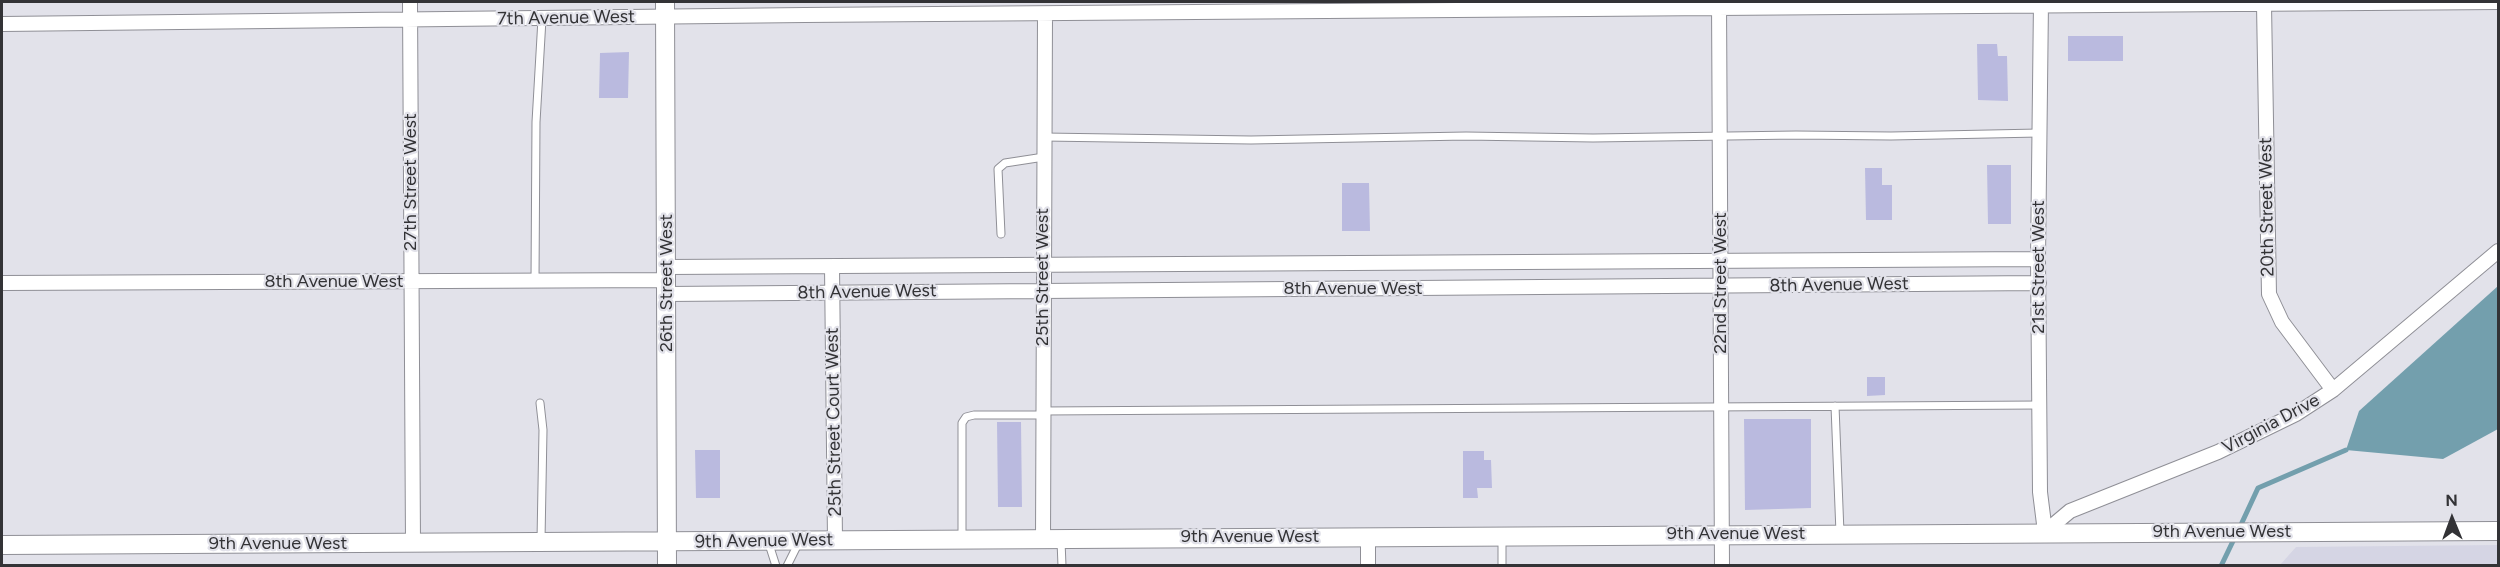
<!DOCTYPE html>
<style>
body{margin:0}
#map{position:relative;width:2500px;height:567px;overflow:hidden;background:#e2e2ea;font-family:Figtree,sans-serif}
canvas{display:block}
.frame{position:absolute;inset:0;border:3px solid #333336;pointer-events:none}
.north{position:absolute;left:2422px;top:489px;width:60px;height:60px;-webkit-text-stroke:4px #e2e2ea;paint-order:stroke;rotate:359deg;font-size:16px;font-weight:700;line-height:24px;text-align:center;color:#333336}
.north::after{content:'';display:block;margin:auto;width:21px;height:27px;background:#333336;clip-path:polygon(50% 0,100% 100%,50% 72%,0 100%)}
</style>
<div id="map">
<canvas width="2500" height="567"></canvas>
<div class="frame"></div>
<div class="north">N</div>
</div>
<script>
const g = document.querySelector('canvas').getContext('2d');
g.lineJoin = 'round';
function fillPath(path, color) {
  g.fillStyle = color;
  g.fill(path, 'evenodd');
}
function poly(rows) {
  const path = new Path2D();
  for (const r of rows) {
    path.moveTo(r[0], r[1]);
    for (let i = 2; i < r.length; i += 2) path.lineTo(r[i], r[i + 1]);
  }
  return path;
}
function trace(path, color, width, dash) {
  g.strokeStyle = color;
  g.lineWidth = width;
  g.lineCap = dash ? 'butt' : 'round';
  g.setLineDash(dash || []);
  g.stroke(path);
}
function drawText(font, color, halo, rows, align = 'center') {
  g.font = font + ' Figtree,sans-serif';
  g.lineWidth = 4.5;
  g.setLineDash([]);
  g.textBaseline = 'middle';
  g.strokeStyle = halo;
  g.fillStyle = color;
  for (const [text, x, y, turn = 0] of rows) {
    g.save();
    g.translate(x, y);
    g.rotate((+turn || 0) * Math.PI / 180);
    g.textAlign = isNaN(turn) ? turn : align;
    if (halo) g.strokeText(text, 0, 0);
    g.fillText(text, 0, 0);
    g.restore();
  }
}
fillPath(poly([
 [2498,545,2498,565,2280,565,2296,547]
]), '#d5d5e4');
fillPath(poly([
 [2498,286,2498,429,2443,459,2346,450,2359,411]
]), '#739fad');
trace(poly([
 [2239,529,2258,488,2346,450],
 [2221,566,2235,537]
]), '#739fad', 5);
fillPath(poly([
 [2068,36,2123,36,2123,61,2068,61],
 [1977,44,1997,44,1998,56,2007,56,2008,101,1978,100],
 [629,52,628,98,599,98,600,53],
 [1987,165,2011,165,2011,224,1988,224],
 [1865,168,1882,168,1882,185,1892,185,1892,220,1866,220],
 [1342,183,1369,183,1370,231,1342,231],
 [1867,377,1885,377,1885,395,1867,396],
 [1744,419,1811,419,1811,508,1745,510],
 [997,422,1021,422,1022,507,998,507],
 [695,450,720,450,720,498,696,498],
 [1463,451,1484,451,1484,460,1491,460,1492,488,1477,488,1478,498,1463,498]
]), '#babadf');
const service = poly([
 [1044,137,1251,140,1466,136,1593,138,1796,135,1891,136,2039,133],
 [1001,234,998,169,1005,163,1044,157],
 [535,280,536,122,542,19],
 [540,403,543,430,541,540],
 [1835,406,1840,533],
 [1043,411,2040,405],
 [1502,538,1502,566],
 [962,539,962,423,966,417,974,415,1043,415],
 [768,541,776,566],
 [1061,541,1062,566],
 [787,566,798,544]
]);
const minor = poly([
 [410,2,413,543],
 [1719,2,1722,566],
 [2041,2,2038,259,2040,492,2045,532],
 [2264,5,2269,294,2282,322,2333,390],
 [2,24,805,15,2498,2],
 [667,267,2038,259],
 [832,267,835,540],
 [2,283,667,280],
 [667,294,2039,283],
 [2045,532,2070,511,2218,452,2296,414,2333,390,2498,251],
 [1368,536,1368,566],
 [1043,539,1045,14]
]);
const tertiary = poly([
 [665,2,667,566],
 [2,545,2498,531]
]);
trace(service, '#8f8f96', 9);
trace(minor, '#8f8f96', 16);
trace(tertiary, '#8f8f96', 20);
trace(service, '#fff', 7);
trace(minor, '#fff', 14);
trace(tertiary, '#fff', 18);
drawText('18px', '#333336', '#e2e2ea', [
 ["7th Avenue West",566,18,-1],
 ["27th Street West",411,182,-90],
 ["20th Street West",2267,207,-91],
 ["21st Street West",2039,267,-90],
 ["25th Street West",1043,277,-90],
 ["8th Avenue West",334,282],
 ["26th Street West",667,283,-90],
 ["22nd Street West",1721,283,-90],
 ["8th Avenue West",1839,285,-1],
 ["8th Avenue West",1353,289],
 ["8th Avenue West",867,292,-1],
 ["25th Street Court West",834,422,-91],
 ["Virginia Drive",2271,424,-28],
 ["9th Avenue West",2222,532],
 ["9th Avenue West",1736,534],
 ["9th Avenue West",1250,537],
 ["9th Avenue West",764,541,-1],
 ["9th Avenue West",278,544]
]);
</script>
